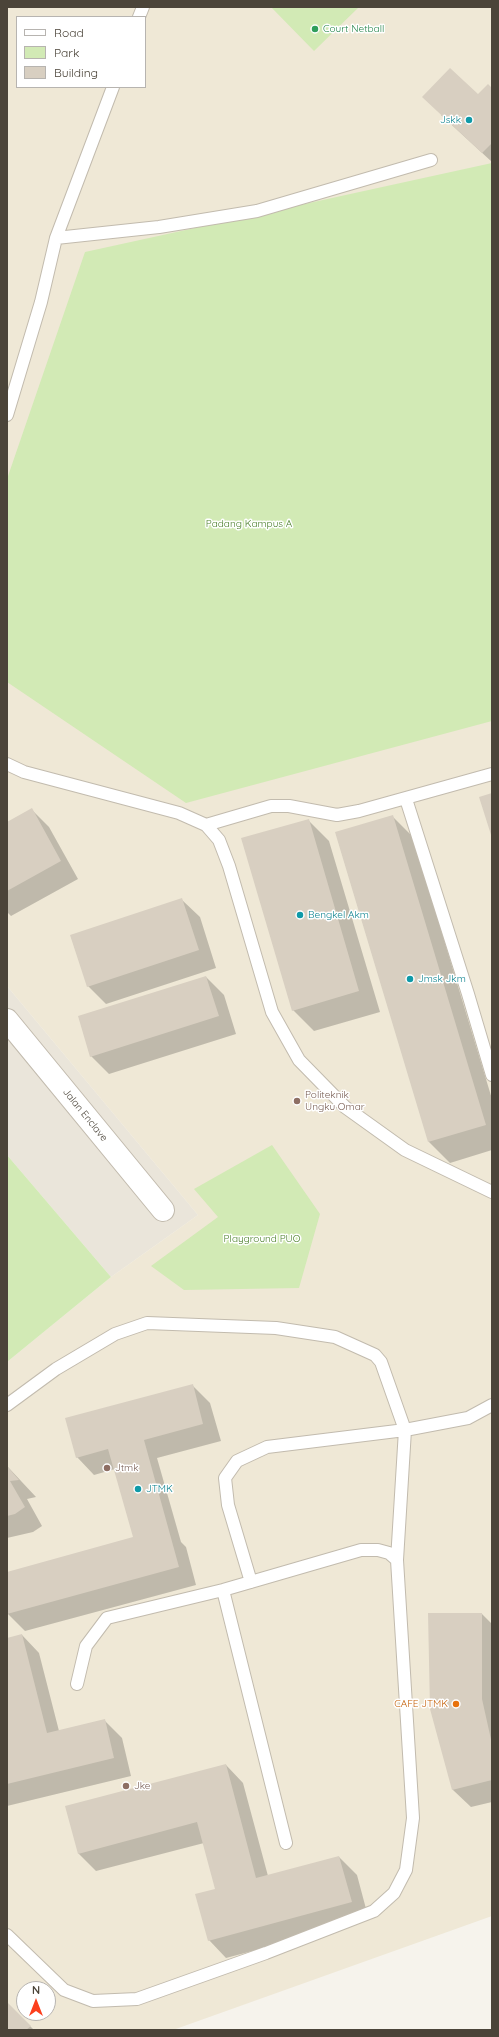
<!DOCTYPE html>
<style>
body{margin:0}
#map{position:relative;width:499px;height:2037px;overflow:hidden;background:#f6f3ec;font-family:Quicksand,sans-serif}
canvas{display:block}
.frame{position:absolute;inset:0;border:8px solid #4b4439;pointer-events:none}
.legend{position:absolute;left:16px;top:16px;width:130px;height:72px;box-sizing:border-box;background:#fff;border:1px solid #b7b4b0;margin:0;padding:5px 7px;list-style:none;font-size:12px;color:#4b4439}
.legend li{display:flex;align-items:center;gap:8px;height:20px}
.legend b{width:20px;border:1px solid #b7b4b0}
.north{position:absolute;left:16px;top:1981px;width:40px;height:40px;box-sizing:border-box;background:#fff;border:1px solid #b7b4b0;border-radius:50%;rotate:0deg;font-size:11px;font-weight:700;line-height:16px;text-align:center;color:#4b4439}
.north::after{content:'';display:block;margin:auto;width:14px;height:18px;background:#fc3f1d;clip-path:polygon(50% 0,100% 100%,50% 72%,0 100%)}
</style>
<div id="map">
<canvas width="499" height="2037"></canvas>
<div class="frame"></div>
<ul class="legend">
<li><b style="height:5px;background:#fff"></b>Road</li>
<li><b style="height:11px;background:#d2eab5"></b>Park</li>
<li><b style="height:11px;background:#d8cfc1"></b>Building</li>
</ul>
<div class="north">N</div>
</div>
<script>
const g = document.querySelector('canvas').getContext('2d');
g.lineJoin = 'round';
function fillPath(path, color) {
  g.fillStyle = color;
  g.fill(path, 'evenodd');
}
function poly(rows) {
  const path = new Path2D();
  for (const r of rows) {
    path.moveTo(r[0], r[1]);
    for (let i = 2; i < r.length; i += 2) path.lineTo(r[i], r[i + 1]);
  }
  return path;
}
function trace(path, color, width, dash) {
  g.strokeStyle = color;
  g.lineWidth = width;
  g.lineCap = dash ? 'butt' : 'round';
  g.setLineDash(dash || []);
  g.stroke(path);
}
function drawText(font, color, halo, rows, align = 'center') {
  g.font = font + ' Quicksand,sans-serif';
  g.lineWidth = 3;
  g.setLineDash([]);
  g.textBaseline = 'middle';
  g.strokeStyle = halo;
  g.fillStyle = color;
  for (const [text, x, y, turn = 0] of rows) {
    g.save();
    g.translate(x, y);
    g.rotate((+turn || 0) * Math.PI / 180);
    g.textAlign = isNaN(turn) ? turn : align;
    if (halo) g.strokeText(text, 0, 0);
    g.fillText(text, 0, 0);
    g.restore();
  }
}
fillPath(poly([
 [7,986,198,1215,111,1277,7,1155]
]), '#eae5da');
fillPath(poly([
 [7,7,492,7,492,1916,173,2030,7,2030,7,1362,111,1277,198,1215,7,986],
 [17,17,145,17,145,87,17,87],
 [24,1989,48,1989,48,2013,24,2013]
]), '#efe8d6');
fillPath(poly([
 [271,7,359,7,314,51],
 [492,163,492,721,186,803,7,682,7,479,85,252],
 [272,1145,320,1214,299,1288,184,1290,151,1266,218,1217,194,1189],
 [7,1155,111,1277,7,1362]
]), '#d2eab5');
fillPath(poly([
 [492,90,492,162,441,115],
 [32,810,49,827,78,879,11,916,7,912,7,824],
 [392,816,413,837,492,1099,492,1150,450,1163,429,1142,336,833],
 [308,820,329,841,380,1012,314,1031,293,1010],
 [182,900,200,917,216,968,106,1004,88,986],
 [206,977,224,995,236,1034,109,1074,91,1056],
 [192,1385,210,1403,221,1441,157,1458,181,1542,186,1547,196,1585,25,1631,8,1614,7,1573,135,1538,115,1469,94,1475,77,1457],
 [7,1466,36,1497,27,1499,42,1526,33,1532,7,1538],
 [482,1614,492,1624,492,1802,471,1807,453,1790,431,1709],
 [22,1635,39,1653,59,1731,104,1720,122,1738,131,1776,7,1806,7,1639],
 [226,1765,243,1783,268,1876,339,1857,357,1875,369,1920,226,1958,209,1940,216,1889,204,1843,96,1871,78,1853],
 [7,2003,34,2030,7,2030]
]), '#0003');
fillPath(poly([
 [450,68,478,94,488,84,492,88,492,143,482,153,422,97],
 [492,793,492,838,479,797],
 [32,808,61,861,7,891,7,822],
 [393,815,486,1125,428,1142,335,832],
 [309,819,359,991,292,1011,241,838],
 [182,898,199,950,87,987,70,935],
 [206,976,219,1016,90,1057,78,1016],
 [193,1384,203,1424,144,1440,179,1567,7,1614,7,1572,133,1537,108,1449,76,1458,65,1418],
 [7,1466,19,1480,10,1481,25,1507,15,1514,7,1516],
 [428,1613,482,1613,482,1699,492,1744,492,1780,452,1790,430,1709],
 [22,1634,47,1733,105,1719,114,1758,7,1784,7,1638],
 [226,1764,256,1878,339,1856,352,1902,208,1941,195,1894,215,1889,197,1822,78,1854,65,1806],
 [7,2002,31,2026,26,2030,7,2030]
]), '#d8cfc1');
const lane = poly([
 [139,17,143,7],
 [56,238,159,227,257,211,431,160],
 [7,415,41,302,56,238,113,87],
 [7,764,24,772,179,813,206,825,219,840,229,866,272,1012,299,1060,345,1107,405,1150,492,1192],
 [406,799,468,994,492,1075],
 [206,825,271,806,289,806,337,815,359,811,492,774],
 [7,1405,56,1369,115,1334,147,1323,276,1328,335,1337,375,1355,381,1362,405,1430,397,1560],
 [251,1582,228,1505,225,1478,237,1461,267,1447,405,1430,468,1418,492,1405],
 [223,1590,286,1843],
 [7,1935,64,1990,93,2001,137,1999,266,1953,374,1911,394,1893,406,1870,413,1818,397,1560,389,1553,378,1550,361,1550,223,1590,107,1618,86,1646,77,1684]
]);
const street = poly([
 [7,1020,163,1210]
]);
trace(lane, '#c2bbae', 14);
trace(street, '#c2bbae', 24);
trace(lane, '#fff', 12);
trace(street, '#fff', 22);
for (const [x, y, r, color] of [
 [315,29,4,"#2e9e5b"],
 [469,120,4,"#0f9aa8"],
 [300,915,4,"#0f9aa8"],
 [410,979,4,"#0f9aa8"],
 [297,1101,4,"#8d6e63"],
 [107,1468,4,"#8d6e63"],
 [138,1489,4,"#0f9aa8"],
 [456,1704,4,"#e8710a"],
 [126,1786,4,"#8d6e63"]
]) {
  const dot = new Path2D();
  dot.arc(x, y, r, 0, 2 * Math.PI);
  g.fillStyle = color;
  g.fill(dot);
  trace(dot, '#fff', 1.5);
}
drawText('10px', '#27864d', '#fff', [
 ["Court Netball",323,29]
], 'left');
drawText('10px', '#0d838f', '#fff', [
 ["Jskk",461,120,"right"],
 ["Bengkel Akm",308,915],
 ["Jmsk Jkm",418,979],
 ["JTMK",146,1489]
], 'left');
drawText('10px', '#4a7f2a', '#fff', [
 ["Padang Kampus A",249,524],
 ["Playground PUO",262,1239]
]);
drawText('10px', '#785e54', '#fff', [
 ["Politeknik",305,1095],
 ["Ungku Omar",305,1107],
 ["Jtmk",115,1468],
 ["Jke",134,1786]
], 'left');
drawText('10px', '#4b4439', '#fff', [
 ["Jalan Enclave",85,1115,51]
]);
drawText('10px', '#c56008', '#fff', [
 ["CAFE JTMK",448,1704]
], 'right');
</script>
